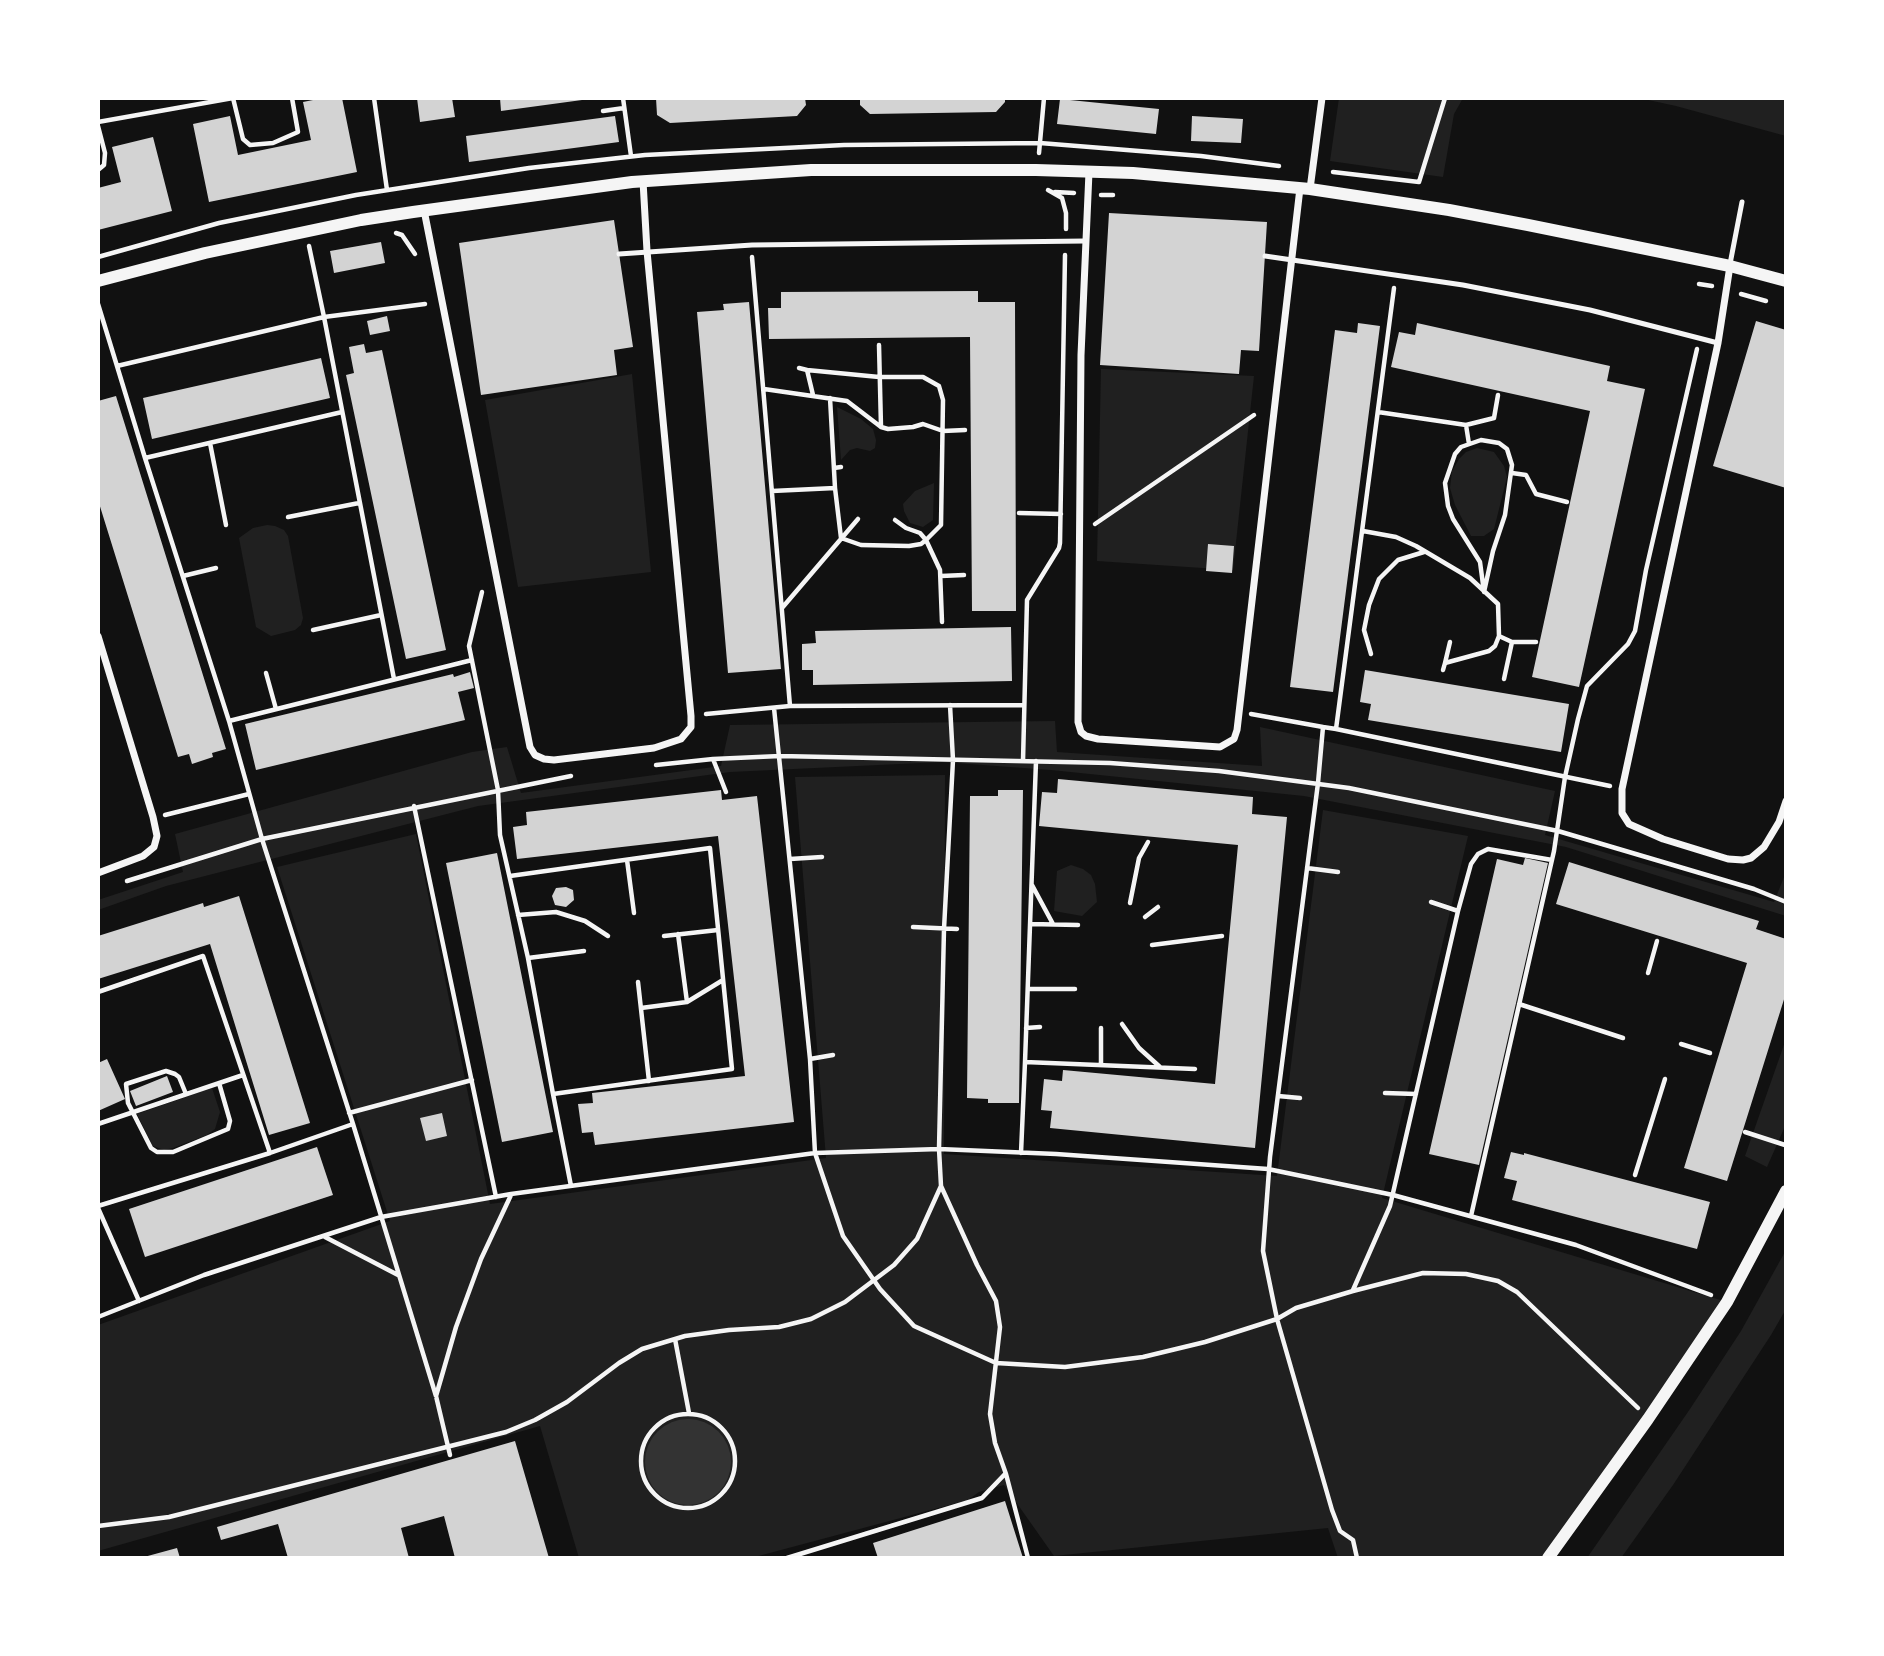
<!DOCTYPE html>
<style>
body{margin:0}
#map{position:relative;width:1884px;height:1656px;overflow:hidden;background:#111;font-family:"Roboto Serif",serif}
canvas{display:block}
.frame{position:absolute;inset:0;border:100px solid #fff;pointer-events:none}
</style>
<div id="map">
<canvas width="1884" height="1656"></canvas>
<div class="frame"></div>
</div>
<script>
const g = document.querySelector('canvas').getContext('2d');
g.lineJoin = 'round';
function fillPath(path, color) {
  g.fillStyle = color;
  g.fill(path, 'evenodd');
}
function poly(rows) {
  const path = new Path2D();
  for (const r of rows) {
    if (r.length === 3) {
      path.moveTo(r[0] + r[2], r[1]);
      path.arc(r[0], r[1], r[2], 0, 2 * Math.PI);
      continue;
    }
    path.moveTo(r[0], r[1]);
    for (let i = 2; i < r.length; i += 2) path.lineTo(r[i], r[i + 1]);
  }
  return path;
}
function trace(path, color, width, dash) {
  g.strokeStyle = color;
  g.lineWidth = width;
  g.lineCap = dash ? 'butt' : 'round';
  g.setLineDash(dash || []);
  g.stroke(path);
}
fillPath(poly([
 [1339,98,1463,98,1454,114,1443,177,1330,161],
 [1639,98,1786,98,1786,136,1676,106],
 [1101,369,1254,376,1233,570,1097,561],
 [632,374,651,572,518,587,485,400],
 [837,407,861,419,873,429,876,440,875,448,870,451,857,448,850,450,841,460],
 [1477,448,1494,452,1504,466,1507,477,1494,529,1484,536,1471,536,1455,505,1450,488,1452,471,1459,459,1466,452],
 [934,483,933,520,923,527,910,523,904,511,903,504,915,491],
 [267,525,275,526,284,530,288,536,303,618,301,625,295,630,271,636,256,627,239,538,253,528],
 [1055,721,1057,752,1262,766,1260,727,1555,791,1545,835,1774,902,1786,872,1786,916,1566,847,1304,796,1051,770,942,762,730,772,478,806,166,886,98,910,98,900,183,872,175,834,472,752,507,747,521,793,721,766,730,725],
 [945,775,944,1154,1277,1176,1323,810,1468,836,1382,1198,1727,1302,1546,1558,1338,1558,1328,1528,1054,1556,1004,1485,979,1492,968,1500,751,1558,579,1558,540,1426,98,1551,98,1325,390,1221,277,867,416,834,490,1204,826,1158,795,777],
 [1071,865,1083,869,1091,875,1095,884,1097,902,1082,916,1054,911,1057,871],
 [1786,1039,1786,1124,1767,1167,1745,1156],
 [212,1088,220,1112,215,1129,207,1135,173,1148,164,1150,153,1146,137,1114],
 [1786,1250,1786,1309,1771,1335,1673,1485,1621,1558,1587,1558,1690,1409,1741,1331]
]), '#202020');
fillPath(poly([
 [688,1462,43]
]), '#333');
fillPath(poly([
 [323,98,342,98,357,172,209,202,193,124,230,116,238,155,311,140,303,102],
 [417,98,452,98,455,117,420,122],
 [500,98,582,98,582,100,501,111],
 [656,98,805,98,806,105,797,116,670,123,657,115],
 [860,98,1005,98,1005,102,996,112,870,114,860,105],
 [1060,99,1159,109,1156,134,1057,124],
 [615,116,619,142,469,162,466,136],
 [1192,116,1243,119,1241,143,1191,141],
 [153,137,172,211,98,230,98,188,121,182,112,147],
 [1109,213,1267,222,1259,351,1241,350,1239,374,1100,365],
 [614,220,633,347,614,350,617,375,481,395,459,243],
 [381,242,385,263,334,273,330,251],
 [978,291,978,302,1015,302,1016,611,972,611,970,337,769,339,768,308,781,308,781,292],
 [749,302,781,669,728,673,697,312,724,310,723,304],
 [387,316,390,331,370,335,367,321],
 [1756,321,1786,330,1786,488,1713,466],
 [1358,323,1380,326,1333,692,1290,687,1335,330,1357,333],
 [1417,323,1610,366,1607,381,1645,389,1579,687,1532,677,1590,411,1391,367,1399,332,1415,335],
 [364,344,366,353,382,350,446,650,406,659,346,375,354,373,349,347],
 [321,358,330,398,152,439,143,398],
 [116,396,226,749,212,753,213,757,192,764,189,754,178,757,98,500,98,401],
 [1208,544,1234,546,1232,573,1206,571],
 [1011,627,1012,681,813,685,813,670,802,670,802,644,816,643,815,631],
 [1365,670,1569,704,1561,752,1368,720,1371,704,1360,702],
 [470,672,474,688,458,692,465,720,256,770,245,724,453,674,454,677],
 [1058,779,1253,797,1252,814,1287,817,1255,1148,1050,1128,1052,1111,1041,1110,1044,1079,1062,1081,1063,1070,1215,1084,1238,845,1039,826,1042,792,1057,793],
 [721,790,722,800,757,796,794,1122,595,1145,593,1132,582,1133,578,1104,593,1103,592,1093,745,1076,718,836,517,859,513,827,527,825,526,812],
 [998,790,1023,790,1019,1103,988,1103,988,1099,967,1098,970,796,998,796],
 [497,853,553,1132,502,1142,446,863],
 [1525,858,1548,863,1479,1165,1429,1154,1497,859,1523,865],
 [1569,862,1759,921,1756,929,1786,939,1786,993,1727,1181,1684,1168,1747,963,1556,904],
 [566,887,573,890,574,900,566,907,555,905,552,896,556,888],
 [239,896,310,1123,269,1135,210,944,98,979,98,936,203,903,204,907],
 [107,1059,125,1099,98,1111,98,1063],
 [167,1076,173,1092,136,1106,130,1091],
 [442,1113,447,1136,426,1141,420,1118],
 [317,1147,333,1195,145,1257,129,1209],
 [1511,1152,1524,1155,1524,1153,1710,1202,1697,1249,1512,1200,1517,1181,1504,1178],
 [515,1441,549,1558,455,1558,444,1516,401,1528,409,1558,288,1558,278,1524,221,1540,217,1527],
 [1005,1501,1023,1558,878,1558,873,1543],
 [177,1548,180,1558,144,1558,144,1557]
]), '#d3d3d3');
trace(poly([
 [233,98,243,139,250,145,273,143,298,132,292,98],
 [374,98,387,190],
 [623,98,631,156],
 [603,111,624,108],
 [98,122,233,98],
 [98,126,105,153,104,165,98,170],
 [1039,153,1044,98],
 [1333,172,1419,182,1445,98],
 [1048,190,1062,198,1066,213,1066,229],
 [1055,192,1074,193],
 [1101,195,1113,195],
 [396,233,402,235,415,254],
 [309,246,324,317,117,366,145,458,342,412],
 [98,257,219,223,356,195,529,168,645,155,844,145,1040,143,1201,156,1279,166],
 [752,257,790,706],
 [1699,284,1712,286],
 [1741,294,1766,301],
 [98,304,117,366],
 [879,345,881,427],
 [799,368,807,370],
 [764,389,847,401,881,427,888,429,913,427,923,424,943,431,965,430],
 [813,395,807,370,879,377,923,377,939,386,943,400,941,525,926,540,920,533,906,528,895,520],
 [830,398,835,488,841,538,861,545,909,546,921,544,926,540,940,570,942,622],
 [1378,412,1466,425,1494,418,1498,395],
 [1466,425,1469,444],
 [1481,440,1499,443,1507,449,1512,465,1505,515,1493,551,1484,592,1480,562,1453,519,1448,506,1445,483,1455,454,1461,447,1481,440],
 [210,443,226,525],
 [145,458,229,721,472,660],
 [834,468,841,467],
 [1512,473,1526,475,1536,494,1567,502],
 [772,491,835,488],
 [1019,513,1061,514],
 [288,517,359,503],
 [1095,524,1254,415],
 [1363,531,1396,537,1416,546,1470,578,1498,604,1499,636,1512,642,1504,679],
 [183,576,216,568],
 [941,576,964,575],
 [482,592,469,646,498,790,500,835,528,958,553,1094,732,1069,710,848,510,876],
 [782,608,858,519],
 [313,630,381,615],
 [1512,642,1536,642],
 [1371,654,1364,630,1369,605,1379,579,1398,560,1424,552],
 [1445,663,1450,642],
 [1443,670,1445,663,1489,651,1495,646,1499,636],
 [266,673,276,709],
 [394,679,324,317,425,304],
 [774,708,810,1059,815,1153,843,1236,880,1289,914,1326,996,1363,1065,1367,1143,1357,1205,1342,1277,1319,1296,1308,1353,1291,1423,1273,1466,1274,1498,1281,1517,1292,1638,1408],
 [706,714,790,706,1023,705],
 [1251,714,1323,727],
 [229,721,262,839,353,1124,436,1396,450,1455],
 [1336,729,1610,786],
 [713,759,726,792],
 [1023,761,1027,600,1059,548,1060,543,1065,255],
 [656,765,713,759,780,756,1110,763,1219,771,1349,788,1558,831,1754,889,1786,902],
 [414,806,496,1197],
 [165,815,249,794],
 [790,859,822,857],
 [627,860,634,913],
 [1307,868,1338,872],
 [127,881,262,839,571,776],
 [1032,885,1053,924],
 [1431,902,1458,911],
 [1130,903,1139,858,1148,842],
 [518,915,556,912,585,921,608,936],
 [1145,917,1158,907],
 [1030,924,1078,925],
 [913,927,957,929],
 [678,934,687,1002,723,980],
 [664,936,718,930],
 [1152,945,1222,936],
 [528,958,584,951],
 [1648,973,1657,941],
 [638,982,649,1081],
 [1028,989,1075,989],
 [98,992,203,956,270,1153],
 [1519,1004,1623,1038],
 [641,1008,687,1002],
 [1122,1024,1139,1048,1160,1067],
 [1026,1028,1040,1027],
 [1681,1044,1710,1053],
 [810,1059,833,1055],
 [1025,1062,1036,761],
 [1101,1065,1101,1028],
 [1385,1093,1416,1094],
 [186,1094,179,1077,175,1074,166,1071,126,1084,128,1103,151,1148,157,1152,173,1152,228,1129,230,1121,219,1083],
 [553,1094,571,1186],
 [1278,1096,1300,1098],
 [349,1113,472,1080],
 [98,1124,243,1075],
 [1745,1132,1785,1145],
 [1021,1153,1025,1062,1195,1069],
 [1635,1175,1665,1079],
 [941,1186,977,1265,996,1301,1000,1327,990,1414,995,1443,1006,1474,1028,1558],
 [98,1206,270,1153,353,1124],
 [98,1208,139,1301],
 [1471,1216,1554,851,1565,777,1578,719,1587,686,1628,644,1635,631,1646,570,1697,349],
 [325,1237,398,1275],
 [1353,1290,1390,1206,1458,911,1471,864,1478,854,1488,849,1552,860],
 [98,1317,204,1275,381,1217,511,1194,815,1153,939,1149,1056,1154,1268,1169,1393,1195,1576,1245,1711,1295],
 [675,1339,689,1413],
 [436,1396,456,1327,481,1259,511,1195],
 [688,1461,47],
 [98,1526,169,1517,506,1432,535,1420,567,1402,619,1363,642,1349,685,1336,729,1330,779,1327,811,1319,845,1302,894,1265,917,1239,941,1186,939,1149,944,929,953,760,950,705],
 [787,1558,982,1498,1005,1474],
 [1357,1558,1353,1540,1340,1531,1332,1510,1277,1319,1263,1251,1270,1157,1318,783,1323,727,1336,729,1394,288]
]), '#f5f5f5', 4.5);
trace(poly([
 [619,254,752,245,1085,241],
 [1265,256,1463,285,1590,310,1718,343],
 [1730,264,1742,202]
]), '#f5f5f5', 5);
trace(poly([
 [1089,172,1081,355,1078,722,1081,732,1086,736,1098,739,1220,747,1234,739,1237,730,1300,188],
 [1310,189,1322,98],
 [424,210,530,747,535,755,544,759,554,760,654,748,681,739,691,727,691,716,647,251,643,181],
 [1730,266,1718,343,1622,789,1622,813,1629,824,1663,839,1728,859,1743,860,1751,858,1764,847,1779,822,1786,801],
 [98,636,153,817,157,836,154,847,143,856,98,873]
]), '#f5f5f5', 7);
trace(poly([
 [98,281,205,253,361,220,413,212,632,182,811,170,1036,170,1133,173,1310,189,1449,210,1528,225,1730,266,1786,281],
 [1548,1558,1648,1419,1727,1302,1786,1191]
]), '#f5f5f5', 12);
</script>
